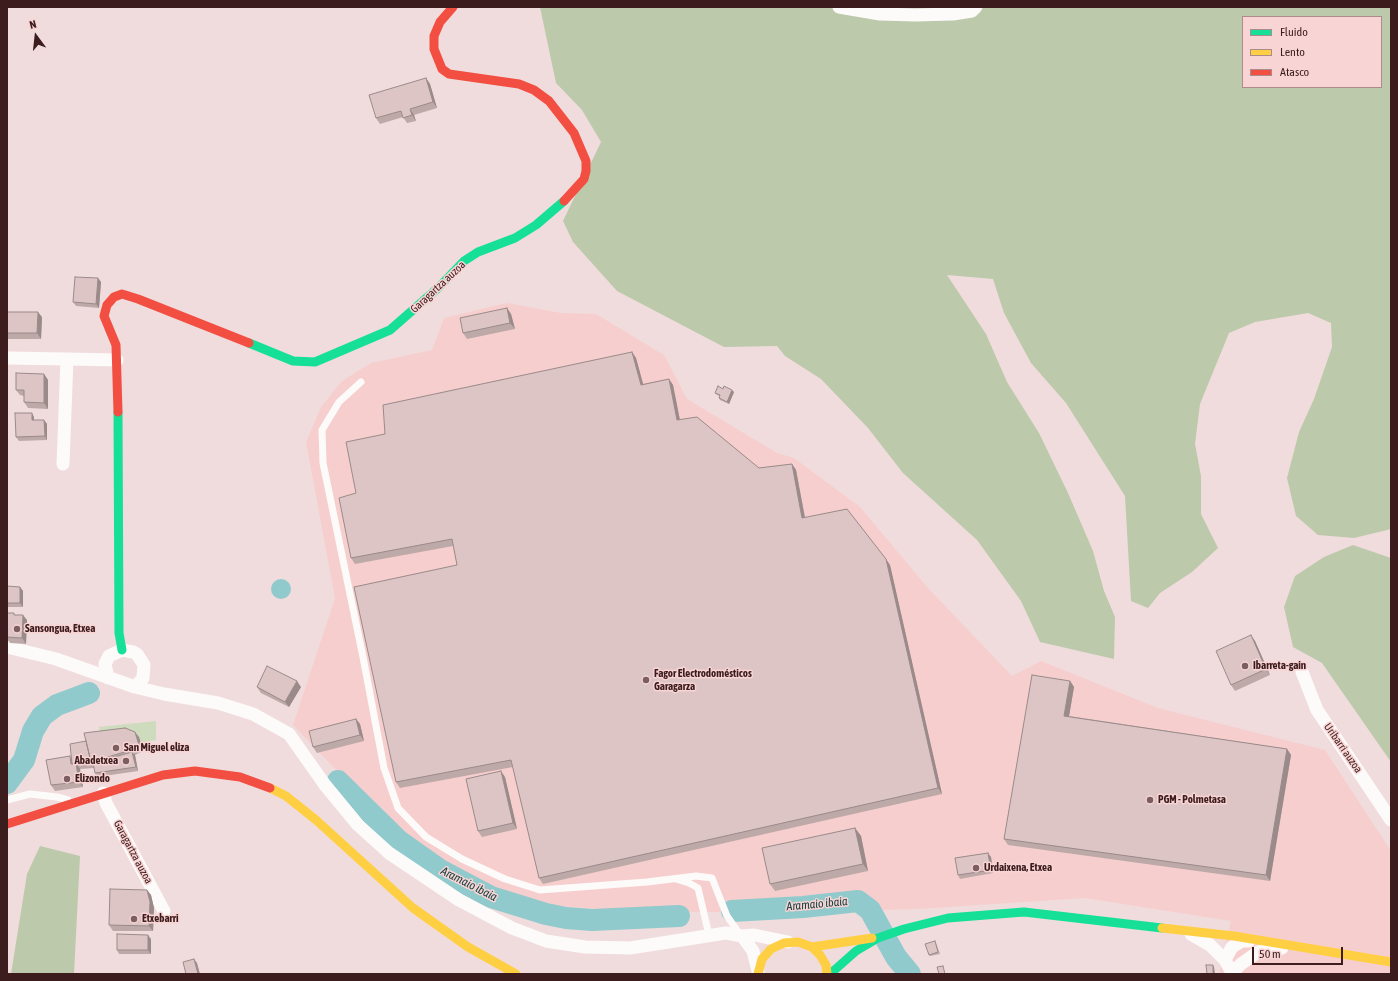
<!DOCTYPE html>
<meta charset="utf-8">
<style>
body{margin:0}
#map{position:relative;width:1398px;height:981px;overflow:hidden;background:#f0dcdc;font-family:"Asap Condensed",sans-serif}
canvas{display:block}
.frame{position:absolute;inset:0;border:8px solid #3c1c1d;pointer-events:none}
.legend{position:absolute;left:1242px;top:16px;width:140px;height:72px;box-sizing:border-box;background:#f8d4d4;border:1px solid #ad8a8b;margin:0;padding:5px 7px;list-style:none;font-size:12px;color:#3c1c1d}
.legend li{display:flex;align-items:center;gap:8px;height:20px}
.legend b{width:20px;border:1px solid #ad8a8b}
.north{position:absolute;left:16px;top:16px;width:40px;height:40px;-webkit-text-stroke:3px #f8d4d4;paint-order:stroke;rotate:345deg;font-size:11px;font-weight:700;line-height:16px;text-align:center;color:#3c1c1d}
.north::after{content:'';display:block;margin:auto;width:14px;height:18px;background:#3c1c1d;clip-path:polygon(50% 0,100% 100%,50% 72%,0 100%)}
.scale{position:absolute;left:1252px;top:947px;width:91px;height:18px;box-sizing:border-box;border:2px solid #3c1c1d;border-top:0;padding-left:5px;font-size:12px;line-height:14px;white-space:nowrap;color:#3c1c1d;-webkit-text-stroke:3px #f8d4d4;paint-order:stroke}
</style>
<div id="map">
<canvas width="1398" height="981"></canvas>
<div class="frame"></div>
<ul class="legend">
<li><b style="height:5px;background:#16e098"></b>Fluido</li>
<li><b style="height:5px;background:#ffcf43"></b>Lento</li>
<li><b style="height:5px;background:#f24e42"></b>Atasco</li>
</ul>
<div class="north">N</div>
<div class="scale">50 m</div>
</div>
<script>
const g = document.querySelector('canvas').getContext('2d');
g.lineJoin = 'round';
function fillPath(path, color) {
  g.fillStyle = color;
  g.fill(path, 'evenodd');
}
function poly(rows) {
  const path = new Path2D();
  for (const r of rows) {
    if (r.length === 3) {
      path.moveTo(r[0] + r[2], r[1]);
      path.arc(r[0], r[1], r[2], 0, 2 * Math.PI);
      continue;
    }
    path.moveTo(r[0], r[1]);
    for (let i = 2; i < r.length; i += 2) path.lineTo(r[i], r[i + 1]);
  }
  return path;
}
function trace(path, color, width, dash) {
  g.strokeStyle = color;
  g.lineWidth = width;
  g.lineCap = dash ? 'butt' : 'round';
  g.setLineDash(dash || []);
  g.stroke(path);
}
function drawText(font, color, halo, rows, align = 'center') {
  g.font = font + ' "Asap Condensed",sans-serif';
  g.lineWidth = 3;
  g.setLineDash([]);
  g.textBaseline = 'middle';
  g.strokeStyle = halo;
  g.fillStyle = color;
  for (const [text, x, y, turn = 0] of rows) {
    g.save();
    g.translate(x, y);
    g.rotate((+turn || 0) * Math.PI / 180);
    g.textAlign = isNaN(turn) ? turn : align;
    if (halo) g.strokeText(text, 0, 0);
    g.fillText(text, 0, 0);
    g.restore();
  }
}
fillPath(poly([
 [507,303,561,313,596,314,664,355,687,399,777,453,794,458,860,507,927,587,1012,676,1041,661,1158,708,1325,750,1391,851,1391,974,1219,974,1231,921,1085,898,918,909,799,912,635,912,522,903,429,855,365,800,293,725,335,598,306,442,321,407,342,381,371,363,432,350,444,318]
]), '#f7cece');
fillPath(poly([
 [156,721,156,740,140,743,100,737,99,727]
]), '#cedbbd');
fillPath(poly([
 [540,7,1391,7,1391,529,1354,538,1318,535,1296,516,1287,478,1299,432,1314,399,1332,347,1331,323,1308,313,1255,322,1229,333,1200,404,1195,444,1201,476,1201,514,1218,548,1192,572,1160,593,1148,608,1131,601,1125,496,1066,403,1031,363,1004,313,993,279,947,275,986,334,1007,382,1039,433,1068,493,1093,551,1104,591,1115,617,1114,659,1040,642,1021,601,977,540,903,473,868,428,821,379,785,356,777,346,724,347,617,291,573,242,563,221,601,142,582,110,556,83],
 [1243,17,1381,17,1381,87,1243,87],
 [1353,545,1391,558,1391,762,1322,663,1293,647,1284,607,1295,576,1324,557],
 [40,846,80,856,74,974,11,974,27,874]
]), '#bcc9ab');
fillPath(poly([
 [281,589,10]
]), '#90cacc');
trace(poly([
 [338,781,399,841,440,870,491,897,546,914,566,918,592,920,679,916],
 [7,783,24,760,33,731,42,716,57,705,89,693],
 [732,911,803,907,858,901,870,910,896,957,910,974]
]), '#90cacc', 22);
trace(poly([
 [361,382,339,402,322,430,323,463,363,657,384,768,398,808,426,837,462,859,505,879,540,890,647,882,696,876,712,878,727,916,741,936],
 [7,800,30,794,57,797,68,800],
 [676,879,689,883,698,888,709,935]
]), '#fdfafa', 7);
trace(poly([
 [839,7,880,14,915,15,953,14,972,11,976,7],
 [7,358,67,359],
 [63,464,67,359,117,360],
 [7,647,56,659,135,687,164,694,218,703,253,714,289,734,325,785,358,825,389,853,459,900,512,928,546,941,585,947,630,948,726,933,742,936,754,935,788,942],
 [1302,672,1317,710,1391,820],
 [108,678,105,664,109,656,122,650,133,652,137,654,144,665,143,678,135,687],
 [103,793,106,803,164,911],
 [1191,934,1210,945,1225,960,1232,973],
 [742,936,753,951,758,971],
 [1225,960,1232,947,1242,941,1249,941],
 [1232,973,1241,964,1258,952,1282,948]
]), '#fdfafa', 13);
trace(poly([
 [249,343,293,361,315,362,390,330,438,288,464,261,478,252,515,238,536,225,564,201],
 [118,412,119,633,122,650],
 [830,974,856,951,878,938,904,929,948,918,1024,912,1162,928]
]), '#16e098', 9);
trace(poly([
 [270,788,286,796,316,820,413,908,468,947,516,974],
 [1162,928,1234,936,1391,962],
 [812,947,872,938],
 [758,974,762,959,771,949,784,943,798,942,812,947,820,955,826,965,827,974]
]), '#ffcf43', 9);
trace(poly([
 [453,7,440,22,434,36,434,49,442,69,449,74,519,84,534,90,549,101,574,133,586,161,586,171,584,179,564,201],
 [118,412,116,345,104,316,107,305,114,297,122,294,138,299,249,343],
 [7,824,163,775,195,771,240,777,270,788]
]), '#f24e42', 9);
fillPath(poly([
 [426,78,430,84,437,108,414,115,416,121,407,123,403,117,380,124,376,118],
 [98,278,101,282,99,308,76,306,73,302],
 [507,308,511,314,515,329,467,339,463,333],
 [7,312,42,317,41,339,7,339],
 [632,352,636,358,643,384,669,379,673,385,680,420,759,468,792,464,796,470,805,517,890,565,942,794,543,884,539,878,513,767,400,788,396,782,457,565,453,546,355,564,351,558,356,493,385,434],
 [44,374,48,380,48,409,28,408,24,402,24,396,20,395,16,390],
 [723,389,734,392,729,404,720,400,719,398,720,396,717,395,715,393],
 [34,417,34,420,44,420,47,424,47,440,19,441,16,437],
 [7,586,20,587,23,591,23,607,7,607],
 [7,613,15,615,27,620,26,644,10,643,7,639],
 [1255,641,1270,675,1235,691,1231,685],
 [1070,681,1074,687,1069,716,1287,749,1291,755,1270,881,1008,845,1004,839],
 [257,687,301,687,289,707,261,693],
 [356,719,360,724,364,741,317,753,313,747],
 [139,737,143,751,135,755,138,771,97,777,95,773,94,768,80,769,83,787,55,791,51,785,71,758],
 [505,777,517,829,482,837,478,831],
 [855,828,861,836,868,871,775,891,770,884],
 [991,857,993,873,960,879,958,875],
 [147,890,151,895,154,908,153,931,113,931,109,925],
 [151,939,151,954,119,954,117,950],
 [936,943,940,954,930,956,929,955]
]), '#bea9a9');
fillPath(poly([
 [426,78,430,84,437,108,433,102],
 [410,109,414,115,416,121,412,115],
 [98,278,101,282,99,308,96,304],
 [507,308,511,314,515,329,510,323],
 [38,312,42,317,41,339,37,333],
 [632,352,636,358,645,391,641,385],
 [44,374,48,380,48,409,44,403],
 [669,379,673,385,681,426,677,420],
 [732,390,734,392,729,404,727,402],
 [32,413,34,417,34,424,32,420],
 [44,420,47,424,47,440,45,436],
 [792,464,796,470,806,524,802,518],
 [886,559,890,565,942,794,938,788],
 [20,587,23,591,23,607,20,603],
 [23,615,27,620,26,644,22,638],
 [1251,635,1255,641,1270,675,1266,669],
 [297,681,301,687,289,707,285,702],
 [1070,681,1074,687,1068,722,1064,716],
 [356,719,360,724,364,741,360,735],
 [135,732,139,737,143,751,139,745],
 [1287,749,1291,755,1270,881,1266,875],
 [132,752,135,755,138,771,136,767],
 [76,763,80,769,83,787,79,782],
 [501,771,505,777,517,829,513,823],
 [855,828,861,836,868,871,863,864],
 [988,853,991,857,993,873,991,870],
 [147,890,151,895,154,908,153,931,149,926],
 [148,935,151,939,151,954,148,950],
 [194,959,197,963,200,974,198,974],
 [1213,965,1214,967,1215,974,1213,974]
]), '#9b8a8a');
const building = poly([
 [426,78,433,102,410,109,412,115,403,118,401,111,376,118,369,95,426,78],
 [75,277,98,278,96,304,73,302,75,277],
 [507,308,510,323,463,333,460,318,507,308],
 [7,312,38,312,37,333,7,333,7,312],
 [632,352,641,385,669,379,677,420,697,417,759,468,792,464,802,518,847,509,886,559,938,788,539,878,511,760,396,782,354,587,457,565,452,539,351,558,339,498,356,493,346,442,385,434,383,405,632,352],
 [16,373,44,374,44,403,24,402,24,390,16,390,16,373],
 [718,386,723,389,724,386,732,390,727,402,719,398,720,395,715,393,718,386],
 [15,413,32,413,32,420,44,420,45,436,16,437,15,413],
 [7,586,20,587,20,603,7,603,7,586],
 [7,613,14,613,14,615,23,615,22,638,7,637,7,613],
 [1251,635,1266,669,1231,685,1216,651,1251,635],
 [267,666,297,681,285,702,257,687,267,666],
 [1032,675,1070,681,1064,716,1287,749,1266,875,1004,839,1032,675],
 [356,719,360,735,313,747,309,731,356,719],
 [125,728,135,732,139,745,131,750,91,762,84,733,125,728],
 [86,741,91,762,93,763,77,765,76,763,72,764,70,744,86,741],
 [132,752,136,767,95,773,93,763,132,752],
 [70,756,71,764,76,763,79,782,51,785,46,760,70,756],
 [501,771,513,823,478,831,466,779,501,771],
 [855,828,863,864,770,884,762,848,855,828],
 [988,853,991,870,958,875,955,858,988,853],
 [110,889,147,890,150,902,149,926,109,925,110,889],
 [117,934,148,935,148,950,117,950,117,934],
 [935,941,938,952,929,955,925,944,935,941],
 [194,959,198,974,186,974,183,962,194,959],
 [1206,965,1213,965,1213,974,1207,974,1206,965],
 [943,966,945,974,939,974,937,967,943,966]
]);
fillPath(building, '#ddc5c5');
trace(building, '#9b8a8a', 1);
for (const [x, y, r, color] of [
 [17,629,4,"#7b5f60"],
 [1245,666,4,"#7b5f60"],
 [646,680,4,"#7b5f60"],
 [116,748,4,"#7b5f60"],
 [126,761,4,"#7b5f60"],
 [67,779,4,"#7b5f60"],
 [1150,800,4,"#7b5f60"],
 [976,868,4,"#7b5f60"],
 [134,919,4,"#7b5f60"]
]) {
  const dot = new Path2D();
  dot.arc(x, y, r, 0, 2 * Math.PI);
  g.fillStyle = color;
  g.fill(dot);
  trace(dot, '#f8d4d4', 1.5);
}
drawText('11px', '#3c1c1d', '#f8d4d4', [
 ["Garagartza auzoa",438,287,-43],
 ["Uribarri auzoa",1343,748,55],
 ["Garagartza auzoa",133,852,62]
]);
drawText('bold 11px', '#3c1c1d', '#f8d4d4', [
 ["Sansongua, Etxea",25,629],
 ["Ibarreta-gain",1253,666],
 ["Fagor Electrodomésticos",654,674],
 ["Garagarza",654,687],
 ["San Miguel eliza",124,748],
 ["Abadetxea",118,761,"right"],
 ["Elizondo",75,779],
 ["PGM - Polmetasa",1158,800],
 ["Urdaixena, Etxea",984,868],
 ["Etxebarri",142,919]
], 'left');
drawText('italic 12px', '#154142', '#f8d4d4', [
 ["Aramaio ibaia",469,884,27],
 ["Aramaio ibaia",817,904,-5]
]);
</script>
